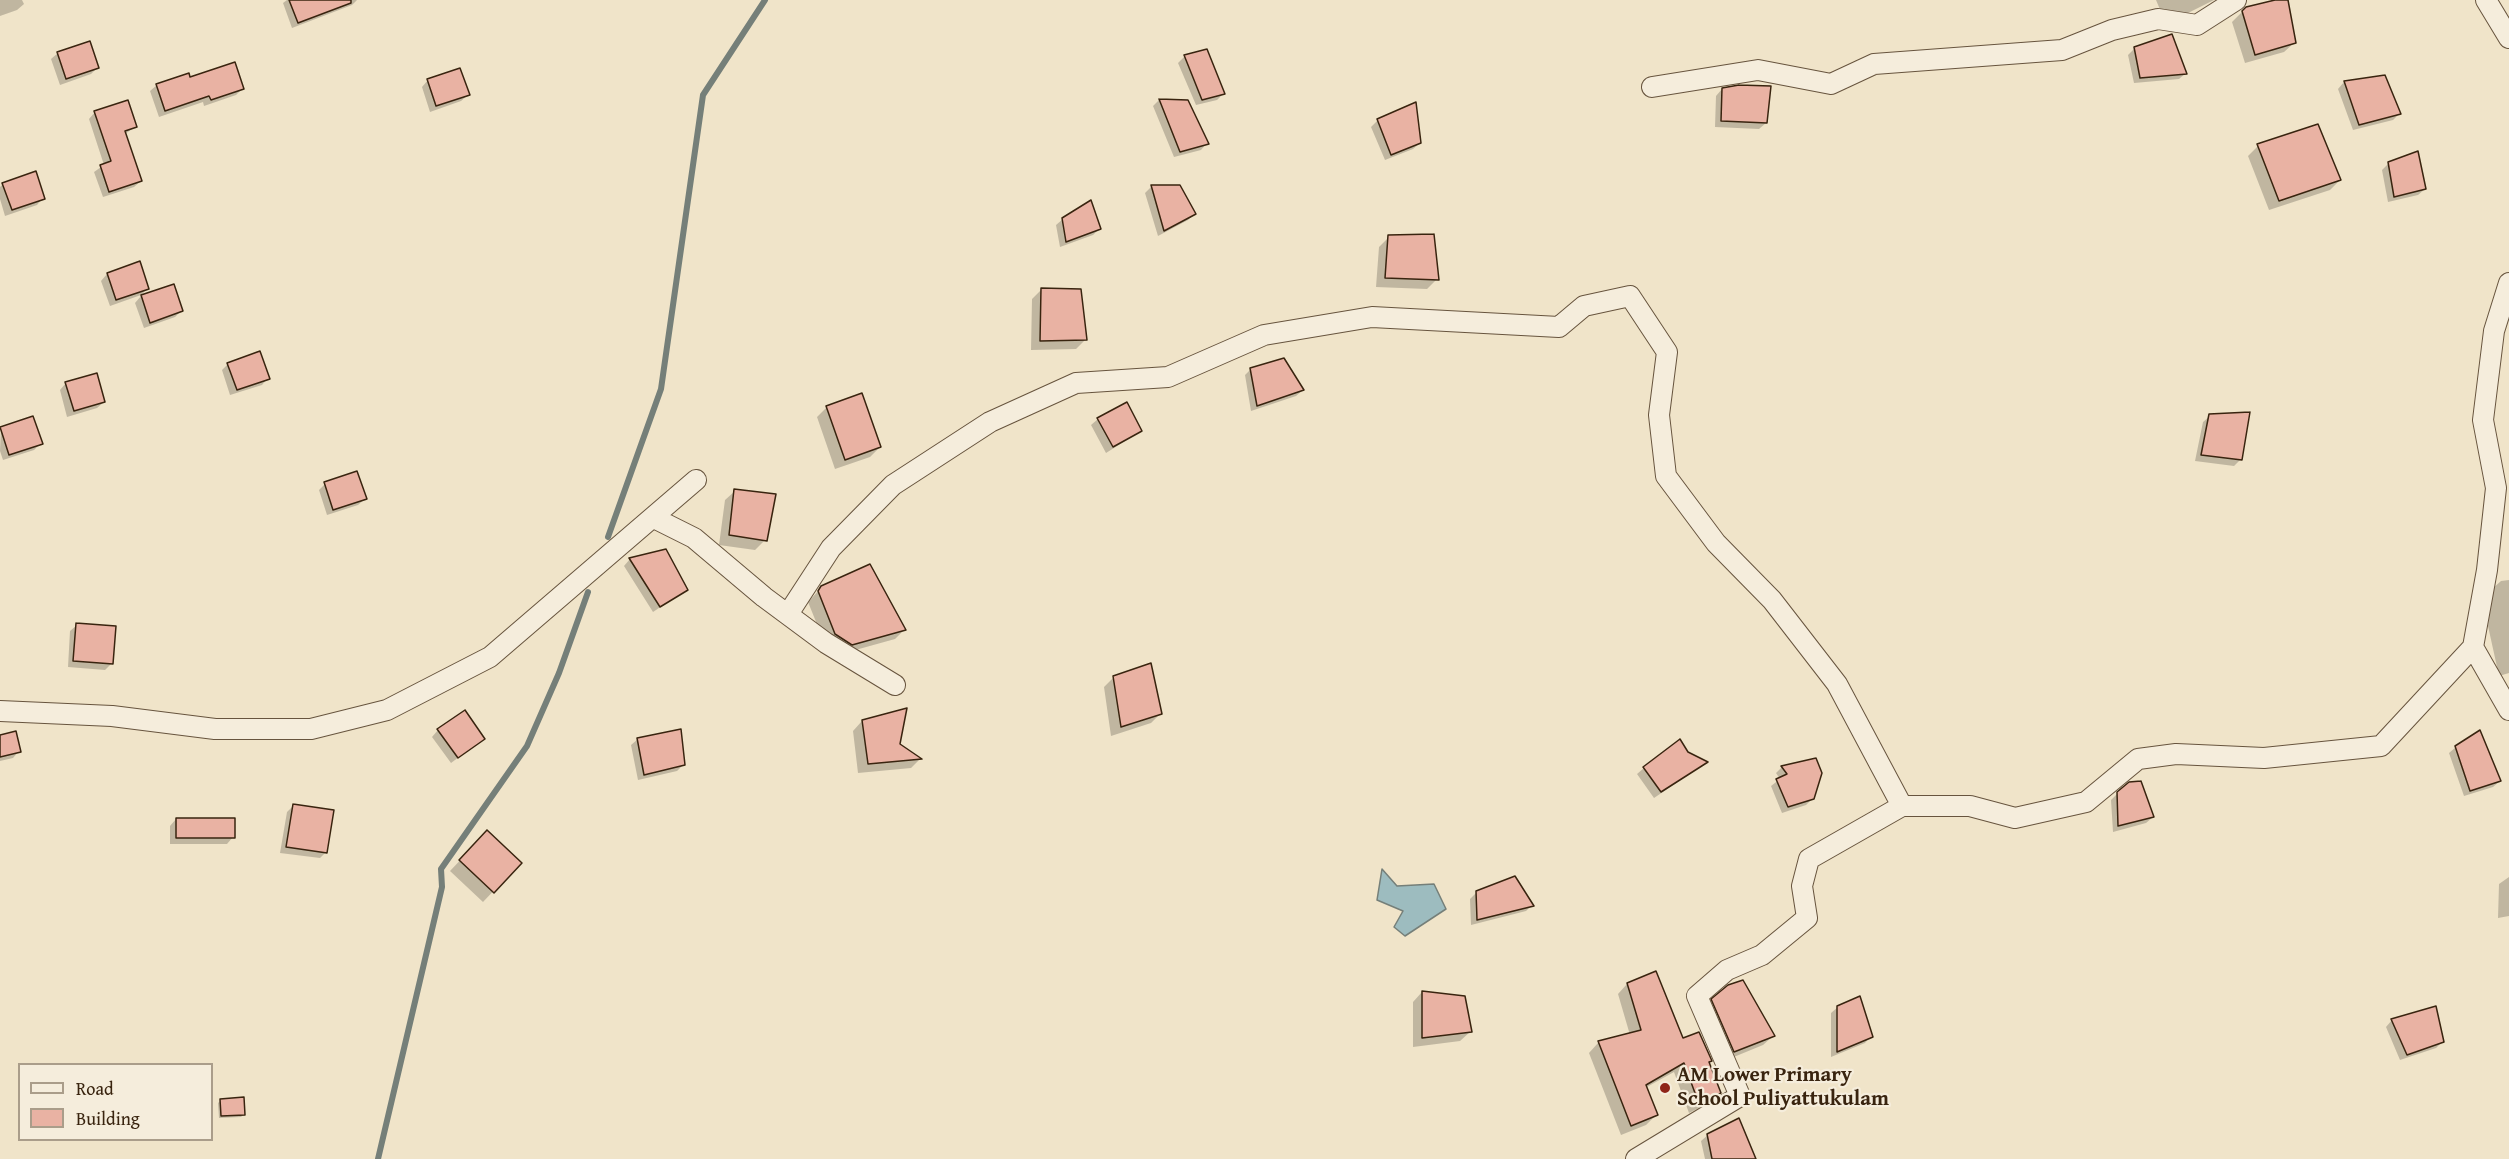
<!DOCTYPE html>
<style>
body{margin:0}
#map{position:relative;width:2509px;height:1159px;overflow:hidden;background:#f0e4c9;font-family:"Gentium Book Plus",serif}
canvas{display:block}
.legend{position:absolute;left:18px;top:1063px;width:195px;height:78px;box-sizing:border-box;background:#f5eddc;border:2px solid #aa9d8a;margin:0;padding:8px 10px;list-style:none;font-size:18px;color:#39240f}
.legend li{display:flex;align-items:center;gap:12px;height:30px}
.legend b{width:30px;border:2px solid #aa9d8a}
</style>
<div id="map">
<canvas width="2509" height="1159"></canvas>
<ul class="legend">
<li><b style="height:8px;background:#f5eddc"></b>Road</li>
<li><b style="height:16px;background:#e9b2a3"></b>Building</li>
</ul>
</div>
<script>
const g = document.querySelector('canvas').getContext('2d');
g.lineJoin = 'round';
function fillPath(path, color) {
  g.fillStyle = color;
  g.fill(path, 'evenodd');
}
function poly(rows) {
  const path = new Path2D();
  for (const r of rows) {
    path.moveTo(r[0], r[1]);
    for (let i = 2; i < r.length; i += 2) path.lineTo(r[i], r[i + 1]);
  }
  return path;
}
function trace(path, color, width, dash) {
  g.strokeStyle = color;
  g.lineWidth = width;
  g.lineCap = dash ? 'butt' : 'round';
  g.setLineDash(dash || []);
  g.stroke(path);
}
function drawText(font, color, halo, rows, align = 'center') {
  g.font = font + ' "Gentium Book Plus",serif';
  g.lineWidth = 4.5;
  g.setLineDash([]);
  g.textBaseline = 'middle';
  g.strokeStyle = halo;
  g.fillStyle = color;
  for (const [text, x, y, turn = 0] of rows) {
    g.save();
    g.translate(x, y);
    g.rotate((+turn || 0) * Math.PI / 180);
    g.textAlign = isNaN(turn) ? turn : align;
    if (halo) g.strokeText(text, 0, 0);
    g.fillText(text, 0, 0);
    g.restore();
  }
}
const water = poly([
 [1382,869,1397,886,1434,884,1446,909,1405,936,1394,927,1403,911,1377,900,1382,869]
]);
fillPath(water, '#9dbcbf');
trace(water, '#757f79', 1.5);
fillPath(poly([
 [0,0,22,0,24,4,17,10,0,16],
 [287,0,357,0,352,5,292,28,283,3],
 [2156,0,2214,0,2174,20,2164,19],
 [2286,0,2294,43,2284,52,2245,63,2232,22,2246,8],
 [2135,48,2186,73,2179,79,2134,83,2128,55],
 [1206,51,1223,94,1217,100,1196,105,1178,63,1184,57],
 [58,53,97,68,91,74,60,85,51,59],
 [189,79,242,89,236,95,204,106,203,102,159,117,150,91,157,85],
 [428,80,468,95,461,101,430,112,422,87],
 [2344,82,2399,114,2393,120,2353,130,2338,89],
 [1722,89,1766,123,1759,129,1715,127,1716,96],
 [1159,100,1187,102,1207,143,1201,150,1174,157,1153,106],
 [95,112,135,127,125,134,141,181,134,187,103,197,94,172,104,165,89,119],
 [1378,120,1420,143,1413,149,1385,160,1371,127],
 [2258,146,2340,180,2330,190,2269,210,2248,156],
 [2389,163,2425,189,2418,195,2388,202,2382,170],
 [3,184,43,198,37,205,5,216,0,199,0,187],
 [1151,187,1179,187,1194,214,1188,220,1158,236,1145,193],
 [1063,219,1099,229,1093,235,1060,247,1056,225],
 [1389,237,1437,279,1427,289,1376,287,1379,247],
 [139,263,147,289,141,295,110,306,101,281,107,274],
 [173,286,181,311,175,317,144,328,135,303,141,296],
 [1042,289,1086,339,1076,349,1031,350,1032,299],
 [228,364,268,378,262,385,230,395,222,370],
 [1251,369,1303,390,1296,396,1251,411,1245,375],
 [66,383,104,402,97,408,67,417,60,390],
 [827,407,880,447,870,457,835,469,817,417],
 [2210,416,2241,459,2234,466,2195,461,2203,422],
 [1098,419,1141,431,1106,453,1091,425],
 [1,428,41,443,34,450,3,460,0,451],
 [325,484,365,499,358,505,327,515,319,490],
 [735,491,765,540,755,550,719,545,725,500],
 [630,559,686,590,653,612,624,566],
 [2509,580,2509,673,2499,676,2488,626,2492,589,2501,581],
 [822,587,904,630,895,639,841,654,825,644,808,602],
 [77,625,112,663,105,670,68,667,70,631],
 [1114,677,1161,713,1151,723,1111,736,1104,687],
 [862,721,898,745,920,759,911,768,858,773,853,731],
 [438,730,483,739,451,763,432,737],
 [0,736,19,751,13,758,0,761],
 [638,739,683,765,677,771,638,780,631,745],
 [2456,747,2500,781,2493,787,2464,796,2449,753],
 [1706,763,1654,798,1637,774,1644,768],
 [1782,767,1813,798,1806,805,1782,813,1771,786,1780,779,1776,773],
 [2118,793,2153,817,2146,823,2113,832,2111,800],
 [293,806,326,852,320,858,280,853,287,812],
 [176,819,233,837,227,844,170,844,170,826],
 [487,832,520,863,483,902,450,871],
 [2509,877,2509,916,2498,918,2499,884],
 [1476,893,1532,905,1526,911,1471,925,1470,899],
 [1627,984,1708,1063,1719,1093,1709,1103,1689,1113,1674,1072,1645,1088,1656,1115,1646,1125,1621,1135,1589,1053,1598,1043,1630,1035,1618,994],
 [1422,992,1470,1032,1460,1041,1413,1047,1413,1002],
 [1713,1000,1773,1036,1763,1045,1724,1061,1703,1010],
 [1838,1007,1871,1036,1865,1043,1831,1057,1831,1013],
 [2392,1020,2443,1041,2436,1048,2400,1060,2386,1027],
 [221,1100,244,1114,241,1117,219,1118,218,1103],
 [1708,1135,1752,1159,1705,1159,1701,1141]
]), '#0003');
trace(poly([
 [608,537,661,389,703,95,765,0],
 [378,1159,442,887,441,869,527,746,559,673,588,592]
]), '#757f79', 6);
const building = poly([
 [289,0,351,0,351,3,298,23,289,0],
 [2275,0,2288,0,2296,43,2255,55,2242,11,2246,7,2275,0],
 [2172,34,2187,74,2140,78,2134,47,2172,34],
 [90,41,99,68,66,79,57,52,90,41],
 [1207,49,1225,94,1202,100,1184,55,1207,49],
 [235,62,244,89,211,100,209,96,165,111,156,84,189,73,190,77,235,62],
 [460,68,470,95,436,106,427,79,460,68],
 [2385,75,2401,114,2359,125,2344,81,2385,75],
 [1739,85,1771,86,1767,123,1721,121,1722,88,1739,85],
 [1159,99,1188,100,1209,144,1180,152,1159,99],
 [128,100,137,127,125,131,142,181,109,192,100,165,111,161,94,111,128,100],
 [1416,102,1421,143,1391,155,1377,119,1416,102],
 [2318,124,2341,180,2279,201,2257,144,2318,124],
 [2418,151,2426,189,2394,197,2388,162,2418,151],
 [36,171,45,199,12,210,2,183,36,171],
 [1151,185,1180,185,1196,214,1164,231,1151,185],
 [1091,200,1101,229,1066,242,1062,218,1091,200],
 [1434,234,1439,280,1385,278,1388,235,1434,234],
 [140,261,149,289,116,300,107,273,140,261],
 [174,284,183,311,150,323,141,295,174,284],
 [1041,288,1081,289,1087,340,1040,341,1041,288],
 [260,351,270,379,237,390,227,363,260,351],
 [1284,358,1304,390,1257,406,1250,368,1284,358],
 [97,373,105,402,74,411,65,382,97,373],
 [862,393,881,447,845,460,826,406,862,393],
 [1127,402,1142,431,1113,447,1097,418,1127,402],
 [2250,412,2242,460,2201,455,2209,414,2250,412],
 [33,416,43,444,9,455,0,427,33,416],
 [357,471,367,499,333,510,324,482,357,471],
 [734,489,776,494,767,541,729,535,734,489],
 [666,549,688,590,660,607,629,558,666,549],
 [870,564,906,630,852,645,835,634,818,591,821,586,870,564],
 [76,623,116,626,113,664,73,661,76,623],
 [1151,663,1162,714,1121,727,1113,676,1151,663],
 [907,708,900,744,922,759,868,764,862,720,907,708],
 [465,710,485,739,458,758,437,729,465,710],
 [681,729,685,765,644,775,637,738,681,729],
 [2480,730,2501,781,2470,791,2455,746,2480,730],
 [16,731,21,752,0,757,0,735,16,731],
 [1680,739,1688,752,1708,762,1661,792,1643,767,1680,739],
 [1816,758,1822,773,1814,799,1788,807,1776,779,1787,774,1781,766,1816,758],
 [2141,781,2154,817,2118,826,2117,792,2129,782,2141,781],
 [293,804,334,810,327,853,286,847,293,804],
 [176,818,235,818,235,838,176,838,176,818],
 [487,830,522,863,494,893,459,860,487,830],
 [1515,876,1534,906,1477,920,1476,891,1515,876],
 [1656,971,1683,1038,1699,1032,1712,1061,1709,1062,1721,1093,1699,1104,1684,1063,1646,1085,1658,1115,1631,1126,1598,1041,1641,1030,1627,983,1656,971],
 [1743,980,1775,1036,1734,1052,1711,999,1728,985,1743,980],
 [1422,991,1465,996,1472,1032,1422,1038,1422,991],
 [1860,996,1873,1037,1837,1052,1837,1006,1860,996],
 [2436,1006,2444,1042,2407,1055,2391,1019,2436,1006],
 [244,1097,245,1115,221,1116,220,1099,244,1097],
 [1739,1118,1756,1159,1712,1159,1707,1134,1739,1118]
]);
fillPath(building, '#e9b2a3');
trace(building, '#39240f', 1.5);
const street = poly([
 [2486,0,2509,38],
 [1652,87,1758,70,1831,84,1874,64,2062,50,2112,30,2158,19,2197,25,2236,0],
 [654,518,694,538,764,597,826,643,895,685],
 [788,614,831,548,893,485,990,422,1076,383,1168,377,1264,335,1372,317,1559,327,1584,306,1630,296,1667,352,1659,415,1666,476,1716,543,1772,600,1837,684,1902,806],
 [2473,647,2509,710],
 [0,711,112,716,215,729,311,729,387,710,490,657,696,480],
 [1636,1159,1740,1096,1697,996,1727,970,1762,955,1807,918,1802,886,1809,859,1902,806,1970,806,2015,818,2086,802,2138,759,2176,754,2264,758,2381,746,2473,647,2487,570,2496,488,2483,420,2494,331,2509,283]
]);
trace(street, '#67543e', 22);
trace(street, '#f5eddc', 20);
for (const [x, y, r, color] of [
 [1665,1088,6,"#8f2418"]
]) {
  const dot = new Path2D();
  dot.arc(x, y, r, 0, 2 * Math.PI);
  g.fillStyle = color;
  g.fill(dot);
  trace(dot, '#f5eddc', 2);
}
drawText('bold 21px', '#39240f', '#f5eddc', [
 ["AM Lower Primary",1677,1076],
 ["School Puliyattukulam",1677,1100]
], 'left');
</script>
